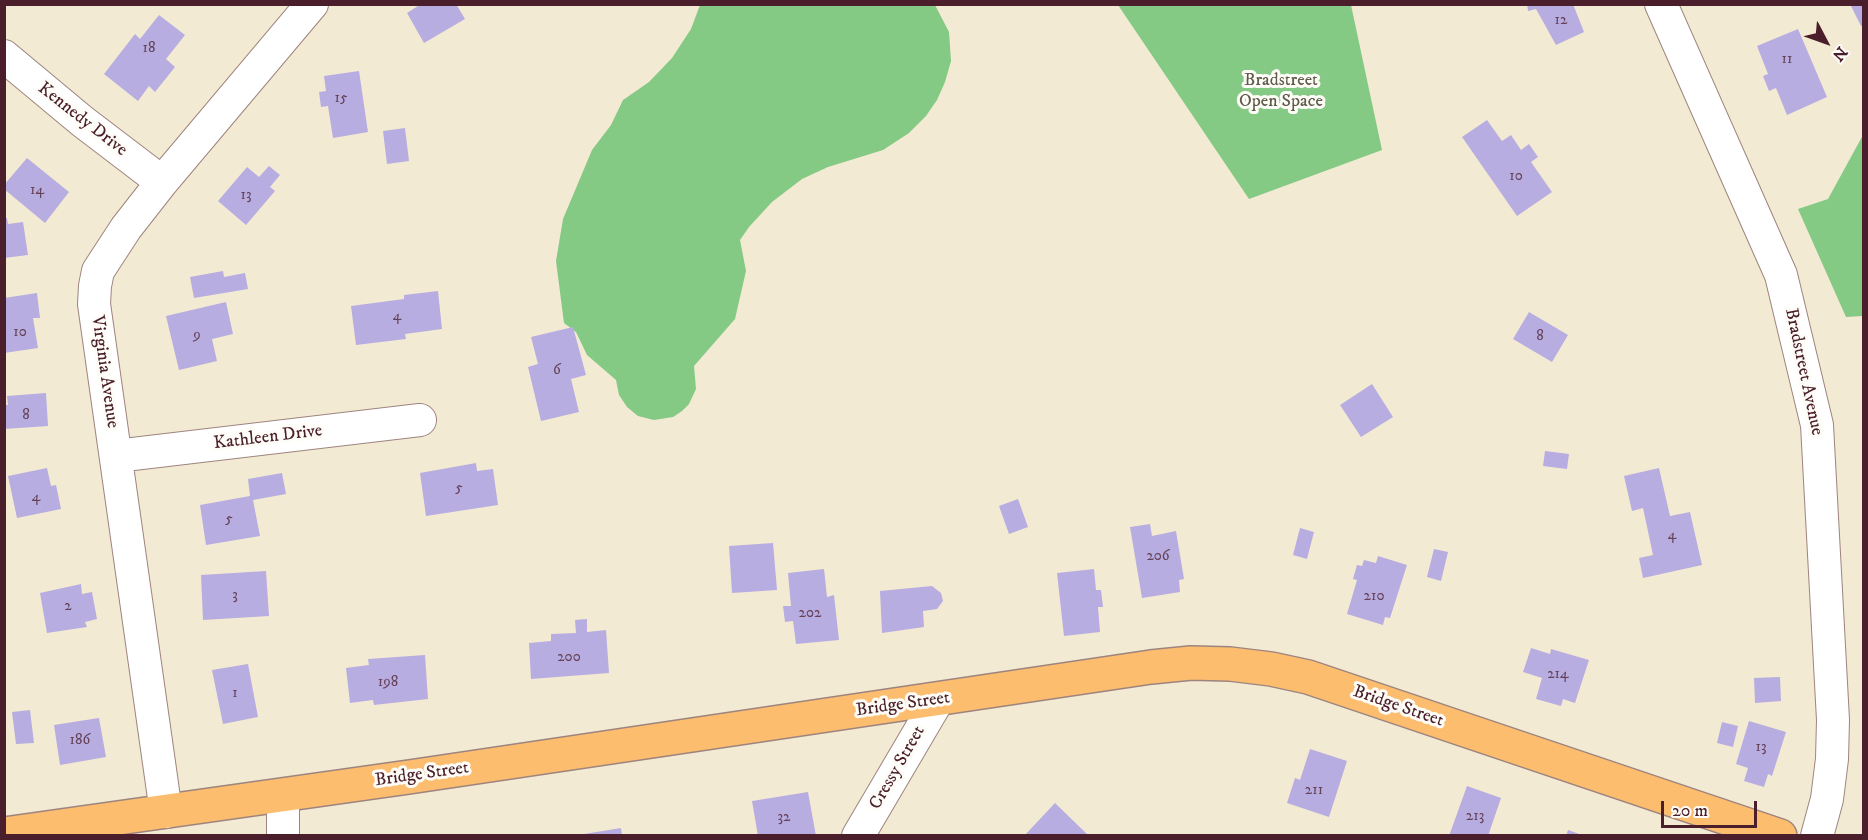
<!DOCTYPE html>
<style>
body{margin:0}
#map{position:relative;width:1868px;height:840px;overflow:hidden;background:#f3ead3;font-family:"IM FELL DW Pica",serif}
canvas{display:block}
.frame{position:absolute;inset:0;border:6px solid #4a1f2b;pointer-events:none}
.north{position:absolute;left:1796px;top:12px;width:60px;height:60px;-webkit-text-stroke:4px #fdfcf7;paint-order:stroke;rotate:131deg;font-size:16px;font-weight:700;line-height:24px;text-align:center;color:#4a1f2b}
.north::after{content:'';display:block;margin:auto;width:21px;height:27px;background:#4a1f2b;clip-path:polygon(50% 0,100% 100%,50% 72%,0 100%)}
.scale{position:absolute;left:1661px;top:801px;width:96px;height:27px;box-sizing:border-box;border:3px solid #4a1f2b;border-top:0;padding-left:8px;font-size:18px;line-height:21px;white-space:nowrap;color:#4a1f2b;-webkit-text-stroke:4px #fdfcf7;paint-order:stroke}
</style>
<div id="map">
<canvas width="1868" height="840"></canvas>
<div class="frame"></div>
<div class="north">N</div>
<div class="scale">20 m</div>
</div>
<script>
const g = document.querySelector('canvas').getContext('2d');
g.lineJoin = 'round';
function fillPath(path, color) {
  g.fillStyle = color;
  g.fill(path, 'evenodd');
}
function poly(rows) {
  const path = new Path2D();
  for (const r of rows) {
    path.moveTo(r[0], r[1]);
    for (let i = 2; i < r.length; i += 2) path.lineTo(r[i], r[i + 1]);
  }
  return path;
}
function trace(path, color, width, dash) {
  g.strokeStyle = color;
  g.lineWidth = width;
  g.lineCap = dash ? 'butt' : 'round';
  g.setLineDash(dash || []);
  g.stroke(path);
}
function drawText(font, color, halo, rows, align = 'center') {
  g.font = font + ' "IM FELL DW Pica",serif';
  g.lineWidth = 6;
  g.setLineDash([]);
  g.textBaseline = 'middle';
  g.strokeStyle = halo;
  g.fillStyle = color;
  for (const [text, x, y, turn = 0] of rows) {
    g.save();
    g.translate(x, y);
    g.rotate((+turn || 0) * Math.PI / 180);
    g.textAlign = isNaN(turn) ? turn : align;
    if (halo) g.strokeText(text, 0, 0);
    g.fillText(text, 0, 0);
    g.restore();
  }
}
fillPath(poly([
 [700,5,935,5,949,32,951,61,945,82,937,100,926,116,909,133,883,150,828,167,802,179,772,202,749,227,740,240,746,271,735,319,694,366,696,389,689,404,682,411,673,417,654,420,638,416,627,407,619,395,616,380,587,355,576,332,564,323,556,261,563,219,592,150,611,125,623,100,649,82,672,58,691,29],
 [1118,5,1351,5,1382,150,1249,199],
 [1863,135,1863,316,1846,317,1798,209,1828,199]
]), '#84c984');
fillPath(poly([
 [421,4,456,4,465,19,424,43,407,13],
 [1527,4,1573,4,1584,32,1556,45,1536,9,1528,11],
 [1850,4,1864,4,1864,25,1861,26],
 [159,15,185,35,166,59,175,67,155,92,149,86,138,101,104,74,135,34,140,39],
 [1798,29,1827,97,1787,115,1776,88,1769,91,1763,76,1768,74,1757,46],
 [359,71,368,132,333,138,328,106,321,107,319,92,326,91,324,76],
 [1487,120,1502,141,1511,135,1521,150,1529,144,1538,157,1531,162,1552,192,1517,216,1462,137],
 [405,128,409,161,387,164,383,131],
 [27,158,69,192,45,223,4,189,4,185],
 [269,166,280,175,270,187,275,191,246,225,218,201,247,167,259,177],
 [4,218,7,218,8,224,23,222,28,255,4,258],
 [223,271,224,277,245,273,248,289,194,298,190,277],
 [438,291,442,329,405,334,406,339,356,345,351,306,404,299,404,295],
 [37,293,40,318,33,318,38,348,4,353,4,298],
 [226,302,233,334,212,339,217,361,179,370,166,316],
 [1529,312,1568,335,1552,362,1513,339],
 [573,327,586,375,571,379,579,412,541,421,528,367,538,364,531,337],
 [1372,384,1393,417,1361,437,1340,405],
 [46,393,48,426,4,429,4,405,8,405,7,396],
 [1545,451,1569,454,1567,469,1543,466],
 [476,463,477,471,493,469,498,505,426,516,420,473],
 [47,468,51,486,56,485,61,509,17,518,8,476],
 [1659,468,1670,516,1690,512,1702,565,1643,578,1639,558,1653,555,1643,508,1632,511,1624,476],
 [282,473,286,494,253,500,260,536,206,545,200,505,250,496,248,479],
 [1018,499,1028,527,1009,534,999,506],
 [1150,524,1152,536,1176,531,1184,579,1179,580,1180,592,1142,598,1130,527],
 [1300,528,1314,532,1307,559,1293,555],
 [773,543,777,590,732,593,729,546],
 [1434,549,1448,552,1441,581,1427,577],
 [1378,556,1407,565,1390,618,1385,617,1383,625,1347,614,1357,580,1353,579,1357,565,1362,566,1364,560,1376,563],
 [824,569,827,597,834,595,839,640,796,644,793,621,785,622,783,606,791,606,788,573],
 [1094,569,1096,590,1101,590,1103,607,1098,607,1100,632,1064,636,1057,573],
 [266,571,269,616,203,620,201,575],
 [81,584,82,594,92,592,97,619,85,622,87,627,47,633,40,593],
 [932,586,941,593,943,601,937,609,923,611,924,627,882,633,880,591],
 [587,619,587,632,606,630,609,673,531,679,529,643,551,641,551,634,576,633,575,620],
 [1531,648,1550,654,1551,649,1589,660,1575,703,1563,699,1561,706,1536,699,1542,678,1523,672],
 [425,655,428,699,374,705,373,700,350,703,346,668,369,665,368,659],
 [248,664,258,717,223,724,212,670],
 [1780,677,1781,701,1755,703,1754,678],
 [30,710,34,743,16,744,12,712],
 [99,718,106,757,60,765,54,725],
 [1749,721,1786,732,1772,776,1768,774,1764,787,1744,781,1748,768,1736,764],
 [1722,722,1738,726,1733,747,1717,743],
 [1310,749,1347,761,1329,817,1287,803,1295,778,1300,780],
 [1467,786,1501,798,1488,836,1449,836],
 [808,792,816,836,758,836,752,801],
 [1055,803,1089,836,1024,836],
 [621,828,622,836,584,836,584,834],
 [1568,830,1582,835,1582,836,1566,836]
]), '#b7ade1');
const minor = poly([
 [1661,4,1781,275,1817,425,1833,720,1832,759,1827,799,1817,836],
 [4,56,82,121,162,182],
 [116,456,420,420],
 [283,795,283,836],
 [166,812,94,304,95,286,98,271,126,228,162,182,312,4],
 [858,836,938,700]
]);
const major = poly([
 [4,834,409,777,1151,667,1191,663,1230,664,1271,669,1308,677,1780,836]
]);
trace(minor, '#9e847f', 34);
trace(major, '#9e847f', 36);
trace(minor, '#fff', 32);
trace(major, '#fcbd6e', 33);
drawText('15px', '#654258', null, [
 ["12",1561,21],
 ["18",149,49],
 ["11",1787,60],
 ["15",341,99],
 ["10",1516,177],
 ["14",37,191],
 ["13",246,196],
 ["4",397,317],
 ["10",20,333],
 ["9",197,336],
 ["8",1540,337],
 ["6",557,371],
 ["8",26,416],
 ["5",459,489],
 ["4",36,498],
 ["5",229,520],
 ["4",1672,536],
 ["206",1158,557],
 ["3",235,596],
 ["210",1374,597],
 ["2",68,607],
 ["202",810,614],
 ["200",569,658],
 ["214",1558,675],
 ["198",388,683],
 ["1",235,694],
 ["186",80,741],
 ["13",1761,748],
 ["211",1314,791],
 ["213",1475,817],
 ["32",784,818]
]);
drawText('18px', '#5e5a4a', '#fdfcf7', [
 ["Bradstreet",1281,81],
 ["Open Space",1281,102]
]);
drawText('18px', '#4a1f2b', '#fdfcf7', [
 ["Kennedy Drive",82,120,38],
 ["Virginia Avenue",104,372,82],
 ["Bradstreet Avenue",1803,372,78],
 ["Kathleen Drive",268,438,-7],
 ["Bridge Street",903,705,-8],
 ["Bridge Street",1398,707,19],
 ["Cressy Street",898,768,-60],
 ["Bridge Street",422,775,-8]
]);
</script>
